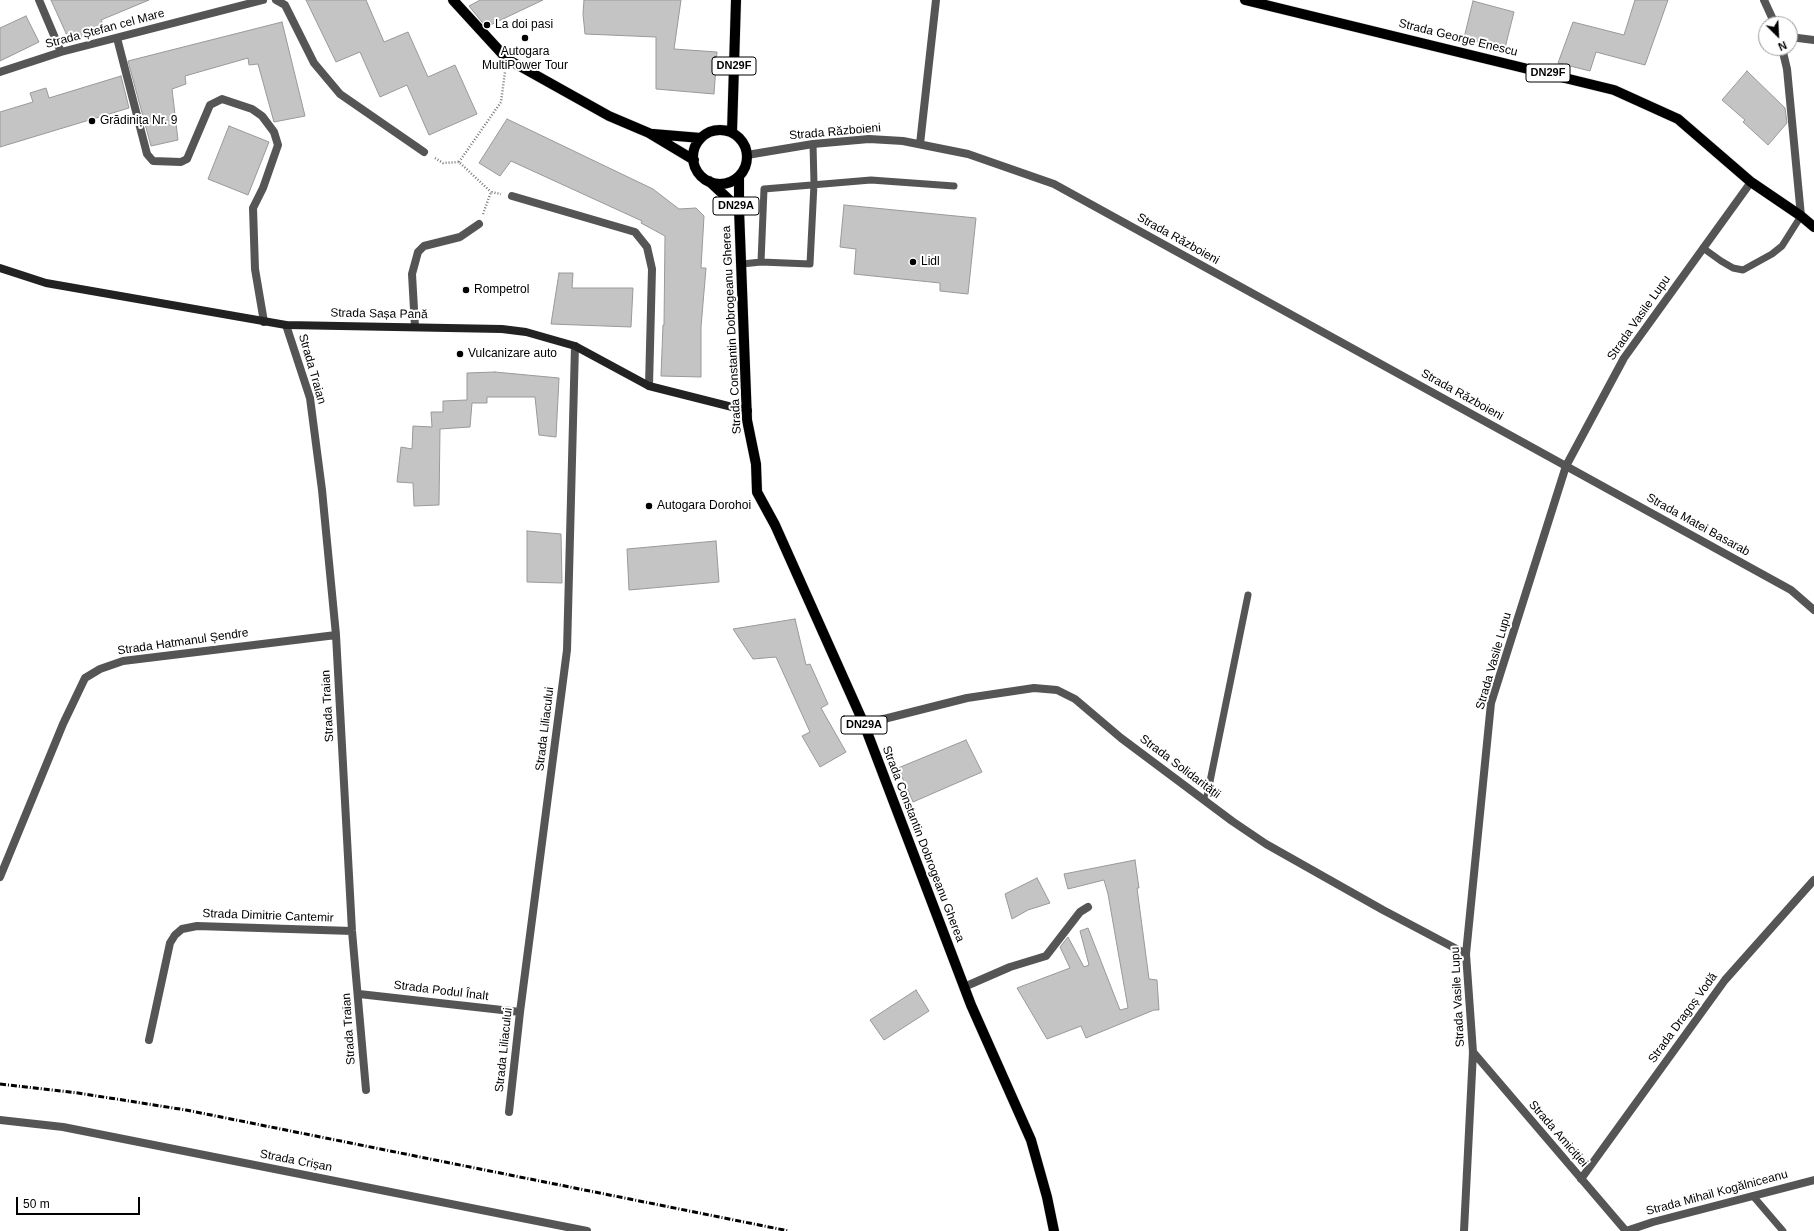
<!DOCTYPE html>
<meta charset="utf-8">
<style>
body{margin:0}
#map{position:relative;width:1814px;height:1231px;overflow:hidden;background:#fff;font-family:Helvetica,sans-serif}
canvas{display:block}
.north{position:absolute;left:1758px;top:16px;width:40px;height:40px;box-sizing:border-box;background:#fff;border:1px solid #999;border-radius:50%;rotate:156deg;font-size:11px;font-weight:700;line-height:16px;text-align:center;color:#000}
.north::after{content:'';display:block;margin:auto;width:14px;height:18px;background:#000;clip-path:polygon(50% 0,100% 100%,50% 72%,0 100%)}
.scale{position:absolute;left:16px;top:1197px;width:124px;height:18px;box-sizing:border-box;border:2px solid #000;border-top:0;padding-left:5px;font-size:12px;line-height:14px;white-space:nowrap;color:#000;-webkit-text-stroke:3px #fff;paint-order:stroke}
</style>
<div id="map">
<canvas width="1814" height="1231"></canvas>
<div class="north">N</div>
<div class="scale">50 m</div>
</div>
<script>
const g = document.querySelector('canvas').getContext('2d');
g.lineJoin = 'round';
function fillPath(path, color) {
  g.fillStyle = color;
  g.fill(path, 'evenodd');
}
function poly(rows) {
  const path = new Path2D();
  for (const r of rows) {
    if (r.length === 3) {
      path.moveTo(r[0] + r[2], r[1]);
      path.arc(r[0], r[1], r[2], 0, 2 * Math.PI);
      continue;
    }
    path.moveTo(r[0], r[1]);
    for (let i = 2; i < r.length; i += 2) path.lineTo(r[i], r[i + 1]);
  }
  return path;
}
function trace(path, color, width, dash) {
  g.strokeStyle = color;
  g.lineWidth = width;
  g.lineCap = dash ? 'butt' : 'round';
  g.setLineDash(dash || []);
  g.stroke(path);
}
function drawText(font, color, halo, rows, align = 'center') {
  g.font = font + ' Helvetica,sans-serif';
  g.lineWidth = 4;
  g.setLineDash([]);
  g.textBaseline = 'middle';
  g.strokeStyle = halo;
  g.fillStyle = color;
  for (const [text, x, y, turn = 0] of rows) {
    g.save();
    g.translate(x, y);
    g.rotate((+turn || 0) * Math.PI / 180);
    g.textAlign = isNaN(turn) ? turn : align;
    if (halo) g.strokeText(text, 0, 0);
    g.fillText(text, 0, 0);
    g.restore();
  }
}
const building = poly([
 [51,0,149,0,101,20,104,26,70,42,51,0],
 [306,0,366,0,384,42,408,32,428,77,455,65,477,114,429,135,407,85,380,97,360,52,336,62,306,0],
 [480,0,543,0,486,27,469,6,480,0],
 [584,0,681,0,674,49,717,52,714,94,656,89,656,37,585,34,583,14,584,0],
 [1635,0,1668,0,1645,65,1596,52,1590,71,1558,63,1573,22,1624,35,1635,0],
 [1473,1,1514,12,1505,48,1464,38,1473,1],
 [26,16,39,42,0,61,0,28,26,16],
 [282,22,305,116,274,122,258,64,249,65,248,58,185,76,186,84,172,89,178,140,151,146,128,61,282,22],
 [1747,71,1785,108,1787,123,1768,145,1743,122,1745,120,1722,100,1747,71],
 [121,76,129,108,0,147,0,112,33,102,30,93,46,88,49,98,121,76],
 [507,119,653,189,679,209,696,208,704,216,701,268,706,268,701,327,701,377,661,376,663,325,664,325,665,236,641,223,642,221,511,161,500,176,479,163,507,119],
 [229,126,269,142,248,195,208,179,229,126],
 [844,205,976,218,968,294,940,291,940,283,854,274,856,249,840,247,844,205],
 [559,273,573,273,572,288,633,288,631,327,551,324,559,273],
 [495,372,559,378,556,437,539,435,535,397,487,397,487,403,472,403,470,427,440,429,439,505,414,506,413,483,397,482,401,447,412,449,413,426,432,427,431,412,443,412,443,401,467,400,467,373,495,372],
 [527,531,561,534,562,583,527,582,527,531],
 [716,541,719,582,629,590,627,549,716,541],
 [795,619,806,665,810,664,828,704,821,708,846,752,820,767,802,736,810,732,776,657,753,659,733,629,795,619],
 [966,740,982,772,913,802,898,768,966,740],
 [1135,860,1139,888,1137,888,1149,979,1157,980,1159,1010,1154,1010,1086,1038,1081,1026,1047,1039,1017,988,1070,968,1060,947,1068,937,1084,967,1089,965,1080,931,1088,928,1120,1010,1128,1008,1108,894,1104,880,1068,889,1064,874,1135,860],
 [1037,878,1050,903,1028,910,1012,919,1005,894,1037,878],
 [916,990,929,1011,884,1040,870,1020,916,990]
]);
fillPath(building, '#c4c4c4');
trace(building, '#999', 1);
const primary = poly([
 [453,0,507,59,609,116,649,133,694,160],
 [1245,0,1614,90,1678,119,1751,182,1801,216,1814,227],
 [720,157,27],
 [732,132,736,0],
 [653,134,701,138],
 [709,181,739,209,739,176],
 [739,209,747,420,756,464,757,492,775,525,864,724,971,1005,1031,1140,1047,1197,1054,1231]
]);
trace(primary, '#dbdbdb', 11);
trace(poly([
 [435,158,443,163,459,162,491,192],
 [459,162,501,102,505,72],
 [483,214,491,192,501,194]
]), '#777', 2.5, [1, 2]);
trace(poly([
 [1703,248,1721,261,1733,268,1743,270,1772,254,1782,246,1801,216],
 [761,262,764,189,871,180,954,186],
 [742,264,761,262,810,264,814,184,813,144],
 [1206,801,1248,595],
 [1753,1196,1783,1231]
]), '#555', 7);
trace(poly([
 [39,0,61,52],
 [276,0,285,5,314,63,340,94,424,152],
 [1764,0,1775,24],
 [1790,37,1814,40],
 [117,38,147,154,153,161,181,162,187,159,210,105,222,99,252,109,262,116,274,132,278,145,263,188,253,208,255,269,264,322],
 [1782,48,1787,69,1801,216],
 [0,72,61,52,263,0],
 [920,144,936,0],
 [747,155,813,144,869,139,903,141,968,154,1054,184,1791,590,1814,610],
 [512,196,635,232,647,247,652,269,649,386],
 [286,325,310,398,322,490,336,635,352,931,366,1090],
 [415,327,412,274,418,252,424,246,460,237,479,224],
 [864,724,967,698,1034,688,1057,690,1075,699,1121,738,1232,821,1266,844,1383,910,1466,954],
 [0,877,63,724,85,678,100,669,123,661,336,635],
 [964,987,1010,967,1046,956,1080,912,1088,907],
 [359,994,520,1012],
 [149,1040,170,943,175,935,182,929,197,926,352,931],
 [1473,1052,1626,1231],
 [509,1112,520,1012,567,650,575,346],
 [0,1120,63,1127,587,1231],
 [1581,1179,1725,980,1814,880],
 [1464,1231,1473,1052,1466,954,1491,703,1566,466,1624,358,1751,182],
 [1626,1231,1653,1222,1814,1180]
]), '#555', 8);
trace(poly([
 [0,268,46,283,286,325,502,329,526,332,575,346,649,386,748,411]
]), '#222', 8);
trace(primary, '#000', 10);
trace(poly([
 [0,1084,78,1093,186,1110,789,1231]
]), '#000', 3, [6, 2, 1, 2]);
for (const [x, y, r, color] of [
 [487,25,4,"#000"],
 [525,38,4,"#000"],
 [92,121,4,"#000"],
 [913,262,4,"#000"],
 [466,290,4,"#000"],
 [460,354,4,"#000"],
 [649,506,4,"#000"]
]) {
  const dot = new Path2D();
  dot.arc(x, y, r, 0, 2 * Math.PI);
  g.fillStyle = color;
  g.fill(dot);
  trace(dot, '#fff', 1.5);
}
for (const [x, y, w] of [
 [734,66,44],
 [1548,73,44],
 [736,206,46],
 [864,725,46]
]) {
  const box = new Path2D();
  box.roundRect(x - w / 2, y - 9, w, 18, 3);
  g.fillStyle = '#fff';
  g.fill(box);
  trace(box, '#000', 1);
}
drawText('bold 11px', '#000', null, [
 ["DN29F",734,66],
 ["DN29F",1548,73],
 ["DN29A",736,206],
 ["DN29A",864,725]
]);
drawText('12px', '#000', '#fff', [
 ["La doi pasi",495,25],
 ["Autogara",525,52,"center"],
 ["MultiPower Tour",525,66,"center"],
 ["Grădinița Nr. 9",100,121],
 ["Lidl",921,262],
 ["Rompetrol",474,290],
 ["Vulcanizare auto",468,354],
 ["Autogara Dorohoi",657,506]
], 'left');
drawText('12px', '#000', '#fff', [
 ["Strada Ștefan cel Mare",105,29,-15],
 ["Strada George Enescu",1458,38,14],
 ["Strada Războieni",835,132,-5],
 ["Strada Războieni",1178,239,29],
 ["Strada Sașa Pană",379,314,1],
 ["Strada Vasile Lupu",1639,318,-55],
 ["Strada Constantin Dobrogeanu Gherea",732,330,-93],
 ["Strada Traian",312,369,74],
 ["Strada Războieni",1462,395,29],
 ["Strada Matei Basarab",1698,525,29],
 ["Strada Hatmanul Șendre",183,642,-8],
 ["Strada Vasile Lupu",1494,661,-74],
 ["Strada Traian",328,706,-93],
 ["Strada Liliacului",545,729,-83],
 ["Strada Solidarității",1180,767,37],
 ["Strada Constantin Dobrogeanu Gherea",923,844,69],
 ["Strada Dimitrie Cantemir",268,916,2],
 ["Strada Podul Înalt",441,991,7],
 ["Strada Vasile Lupu",1458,997,-93],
 ["Strada Dragoș Vodă",1683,1018,-54],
 ["Strada Traian",349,1029,-94],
 ["Strada Liliacului",504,1050,-84],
 ["Strada Amiciției",1558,1134,49],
 ["Strada Crișan",296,1161,11],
 ["Strada Mihail Kogălniceanu",1717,1193,-15]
]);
</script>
